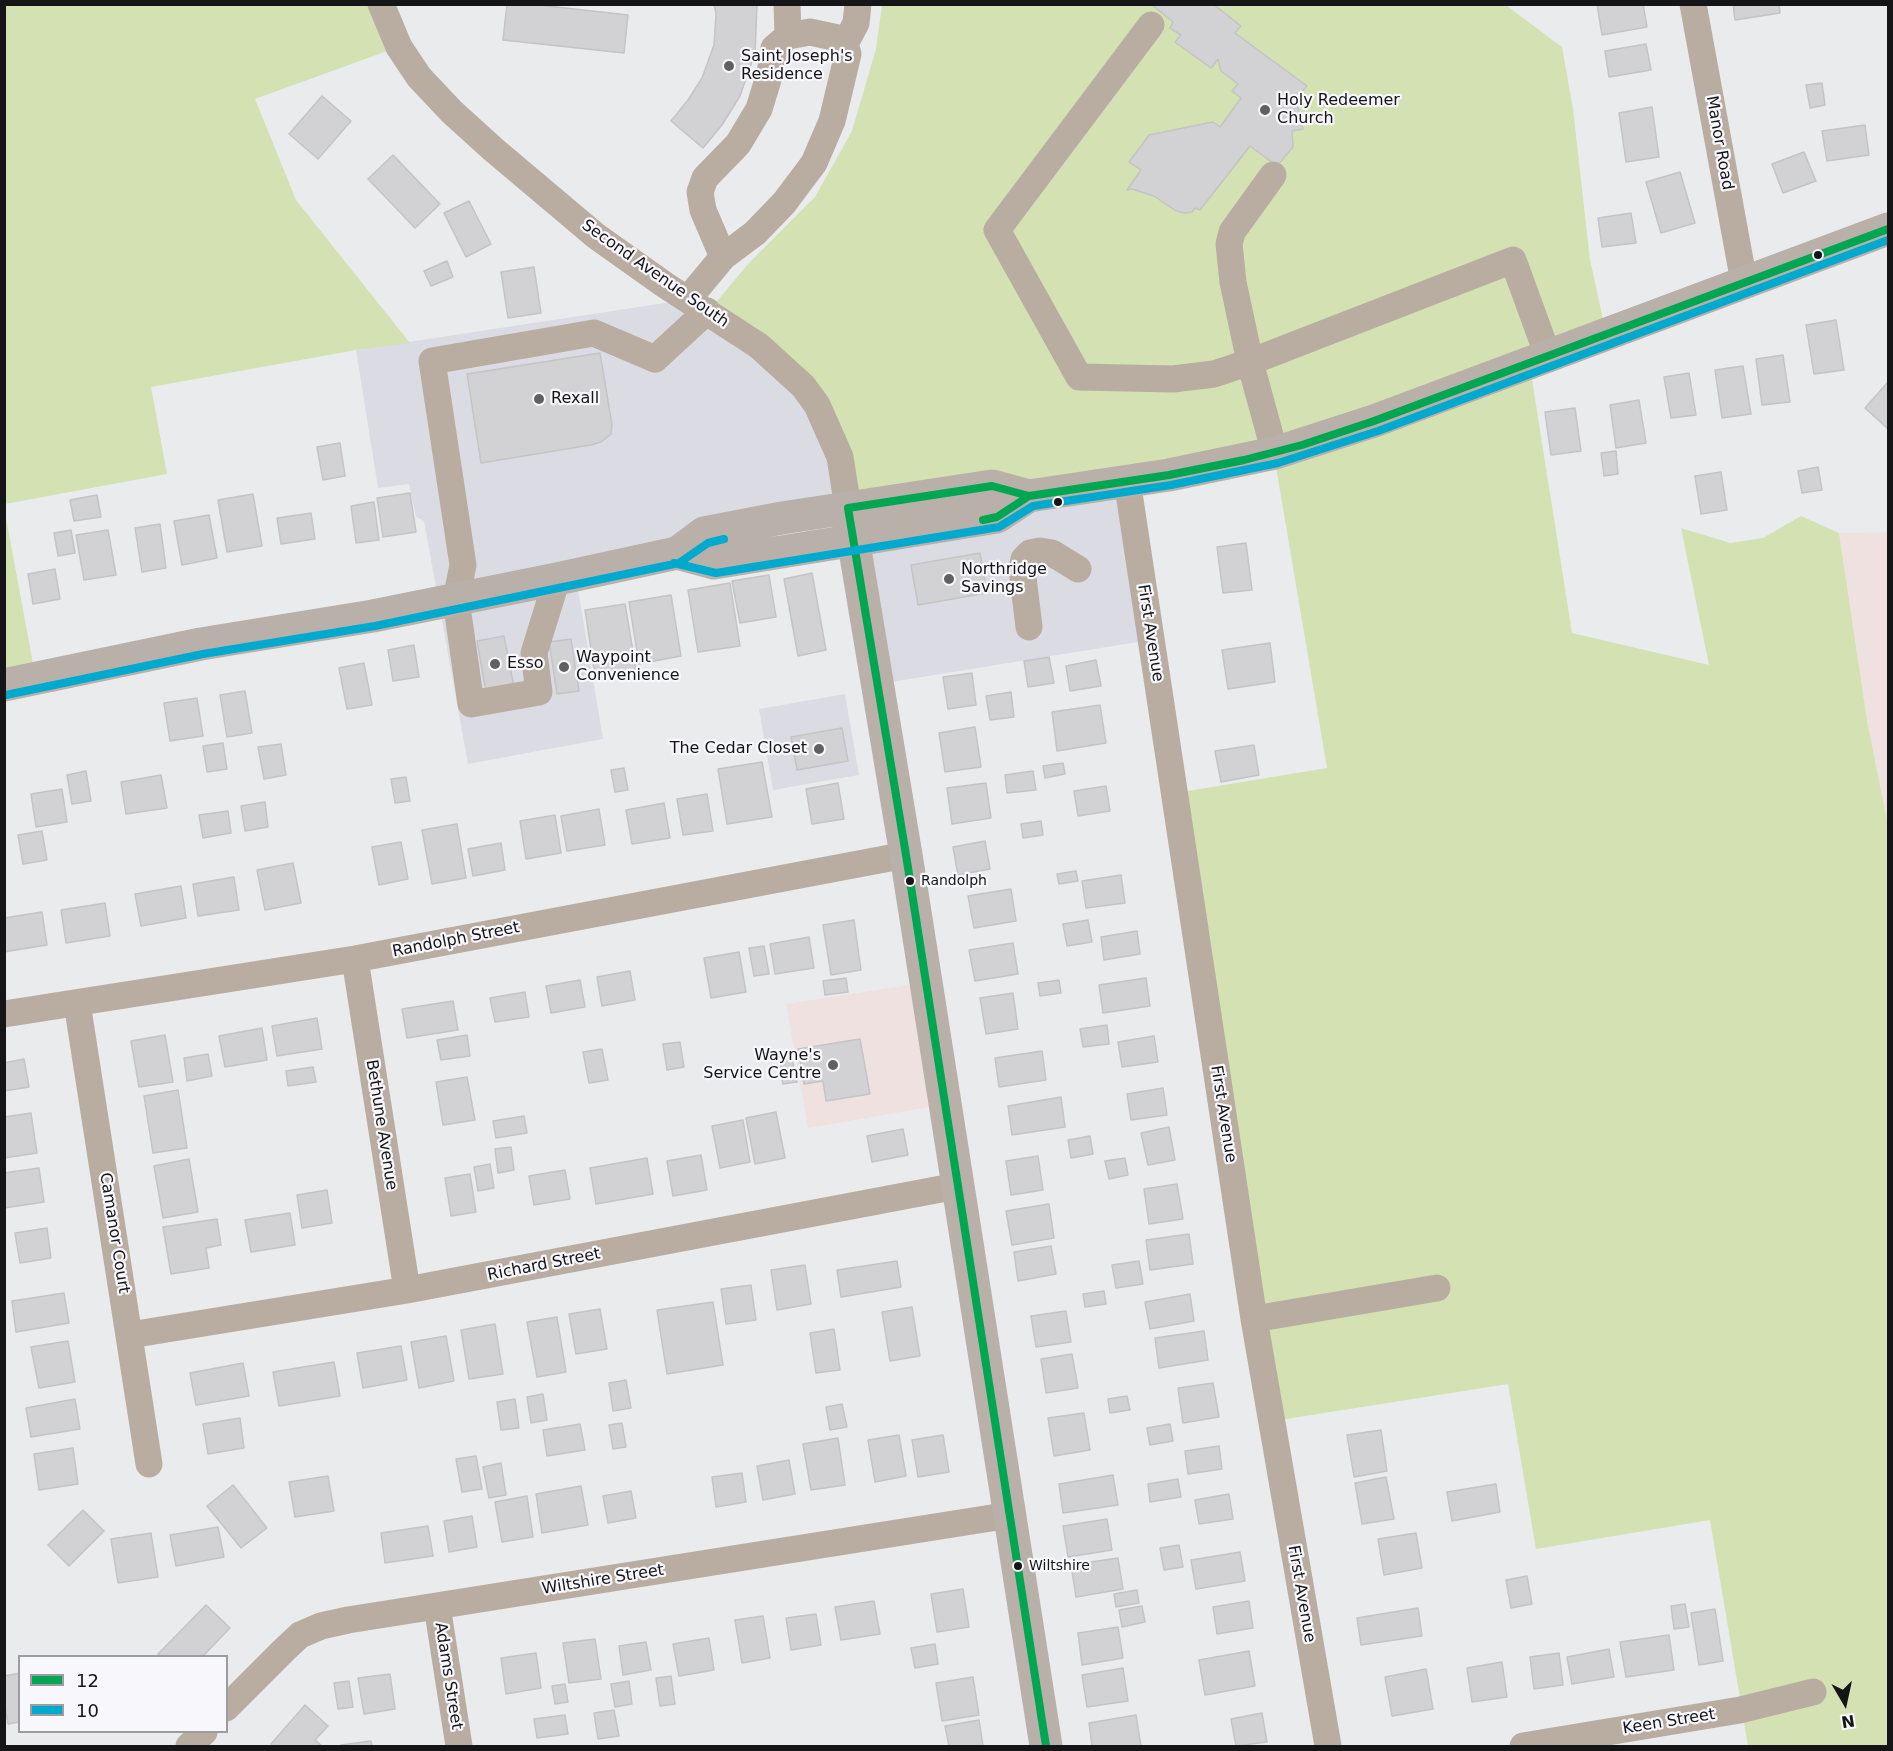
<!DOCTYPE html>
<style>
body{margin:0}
#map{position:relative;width:1893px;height:1751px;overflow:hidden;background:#eaebed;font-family:"DejaVu Sans",sans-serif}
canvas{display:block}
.frame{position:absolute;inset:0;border:6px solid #151517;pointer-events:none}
.legend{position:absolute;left:18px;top:1655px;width:210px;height:78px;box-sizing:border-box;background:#f7f7fc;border:2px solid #9d9da0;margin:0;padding:8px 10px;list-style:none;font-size:18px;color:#151517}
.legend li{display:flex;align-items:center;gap:12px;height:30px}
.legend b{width:30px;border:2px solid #9d9da0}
.north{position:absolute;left:1815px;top:1673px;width:60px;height:60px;-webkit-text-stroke:4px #f7f7fc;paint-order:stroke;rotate:171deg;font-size:16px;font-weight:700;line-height:24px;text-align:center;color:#151517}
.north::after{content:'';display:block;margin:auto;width:21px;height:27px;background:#151517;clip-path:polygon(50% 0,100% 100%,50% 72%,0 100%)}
</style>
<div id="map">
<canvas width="1893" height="1751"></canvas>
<div class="frame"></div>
<ul class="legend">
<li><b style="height:8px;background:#00a651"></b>12</li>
<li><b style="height:8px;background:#00a9ce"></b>10</li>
</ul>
<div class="north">N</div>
</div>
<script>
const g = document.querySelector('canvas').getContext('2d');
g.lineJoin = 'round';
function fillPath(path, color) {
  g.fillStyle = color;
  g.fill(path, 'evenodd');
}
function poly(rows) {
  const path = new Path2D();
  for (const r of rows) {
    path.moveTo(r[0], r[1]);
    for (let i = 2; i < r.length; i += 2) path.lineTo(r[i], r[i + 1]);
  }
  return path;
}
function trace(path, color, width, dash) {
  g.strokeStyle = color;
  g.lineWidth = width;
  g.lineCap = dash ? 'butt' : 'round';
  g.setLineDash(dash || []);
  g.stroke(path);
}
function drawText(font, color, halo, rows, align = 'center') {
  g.font = font + ' "DejaVu Sans",sans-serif';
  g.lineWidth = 4.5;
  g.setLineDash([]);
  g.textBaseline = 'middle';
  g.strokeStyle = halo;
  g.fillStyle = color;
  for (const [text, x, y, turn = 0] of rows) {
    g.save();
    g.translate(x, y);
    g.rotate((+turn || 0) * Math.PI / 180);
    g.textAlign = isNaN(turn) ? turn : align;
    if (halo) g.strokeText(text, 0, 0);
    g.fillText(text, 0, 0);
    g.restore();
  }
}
fillPath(poly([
 [691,299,789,369,850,506,576,577,603,739,468,764,424,521,416,517,409,484,378,488,356,350],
 [1125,481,1150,640,879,684,855,543],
 [845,694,859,775,773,790,759,709]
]), '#dbdce3');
fillPath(poly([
 [1888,532,1888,825,1867,720,1839,533],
 [922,983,942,1105,808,1128,786,1004]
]), '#f0e1e1');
fillPath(poly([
 [5,5,383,5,401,46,255,99,296,200,410,343,356,350,151,387,167,474,5,504],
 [882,5,1506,5,1562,47,1573,109,1590,260,1607,337,1530,367,1572,633,1709,665,1681,528,1730,543,1763,538,1801,516,1839,533,1867,720,1888,825,1888,1746,1748,1746,1710,1520,1536,1549,1508,1384,1273,1421,1176,793,1327,768,1274,455,850,506,836,439,713,306,748,264,815,197,852,131,876,49],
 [4,507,36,680,4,687]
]), '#d3e1b3');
const building = poly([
 [507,4,530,4,628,15,624,53,503,40,507,4],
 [714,4,757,4,755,53,740,96,722,125,703,148,671,121,688,100,702,78,714,45,716,14,714,4],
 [1151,4,1213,4,1241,26,1235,33,1307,86,1296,98,1303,129,1292,131,1293,147,1277,166,1250,146,1200,210,1195,208,1192,212,1185,213,1176,211,1154,196,1132,189,1127,190,1141,170,1129,162,1149,135,1213,122,1220,127,1241,98,1232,91,1238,84,1221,71,1218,59,1211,68,1175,42,1181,35,1170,28,1173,22,1151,4],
 [1597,4,1643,4,1647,27,1602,35,1597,4],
 [1733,4,1779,4,1780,13,1735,20,1733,4],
 [1646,44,1651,70,1609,77,1605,51,1646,44],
 [1822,83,1825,105,1810,108,1806,85,1822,83],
 [322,96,351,121,318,159,289,134,322,96],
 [1652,107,1659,157,1626,162,1619,113,1652,107],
 [1865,125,1869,155,1827,161,1822,131,1865,125],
 [1804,152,1816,181,1783,193,1772,164,1804,152],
 [393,155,440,204,415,228,368,179,393,155],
 [1680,172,1695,223,1661,233,1646,182,1680,172],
 [469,201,491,244,466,257,444,213,469,201],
 [1631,213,1636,243,1602,247,1598,218,1631,213],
 [447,261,453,277,431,286,424,271,447,261],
 [534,267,541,313,508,318,501,272,534,267],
 [1836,320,1844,370,1814,374,1806,325,1836,320],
 [600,353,612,425,611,434,601,442,591,445,481,463,467,374,600,353],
 [1783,355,1790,402,1762,405,1756,359,1783,355],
 [1743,366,1751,414,1722,418,1715,370,1743,366],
 [1689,373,1696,415,1671,418,1664,377,1689,373],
 [1888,382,1888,429,1865,408,1888,382],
 [1639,400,1646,443,1616,448,1610,405,1639,400],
 [1575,408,1581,451,1551,455,1545,412,1575,408],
 [340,443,345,476,323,480,317,447,340,443],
 [1616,451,1618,474,1604,476,1601,453,1616,451],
 [1818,467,1822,490,1802,493,1798,471,1818,467],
 [1721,472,1727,510,1701,514,1695,476,1721,472],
 [410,493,416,532,383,537,377,498,410,493],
 [253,494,262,546,227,552,218,500,253,494],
 [97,495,101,517,74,521,70,500,97,495],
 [374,502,379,540,356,543,351,506,374,502],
 [311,513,315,539,281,544,277,518,311,513],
 [209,515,217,558,182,565,174,521,209,515],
 [160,524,166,568,142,572,135,528,160,524],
 [71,530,75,553,58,556,54,533,71,530],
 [108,530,116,575,84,580,76,535,108,530],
 [1246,543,1252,590,1223,593,1217,547,1246,543],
 [980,553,987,593,918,605,911,565,980,553],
 [55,569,60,599,33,604,28,574,55,569],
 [812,573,826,650,798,656,784,579,812,573],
 [769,575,776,617,740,623,732,581,769,575],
 [730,583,740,646,698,652,688,590,730,583],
 [671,595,681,656,639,664,629,602,671,595],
 [625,604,636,669,595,676,585,610,625,604],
 [504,636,514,687,486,692,477,641,504,636],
 [571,639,579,691,557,694,549,642,571,639],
 [1270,643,1275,682,1228,689,1222,650,1270,643],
 [414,645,419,677,393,681,388,650,414,645],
 [1049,657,1054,683,1028,687,1024,661,1049,657],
 [1096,660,1101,686,1070,691,1066,666,1096,660],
 [364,663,372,705,347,709,339,668,364,663],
 [972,673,976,705,948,709,943,677,972,673],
 [245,691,252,733,227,737,220,695,245,691],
 [1011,692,1014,717,990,720,986,696,1011,692],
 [197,698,203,736,170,741,164,703,197,698],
 [1100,705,1106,743,1057,751,1052,712,1100,705],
 [975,727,981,767,945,772,939,733,975,727],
 [842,728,848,761,797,770,791,737,842,728],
 [223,743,227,769,207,772,203,746,223,743],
 [281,744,286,775,264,779,258,747,281,744],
 [1254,745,1259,775,1221,782,1215,751,1254,745],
 [762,762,772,817,727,824,718,769,762,762],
 [1063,763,1065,774,1045,778,1043,766,1063,763],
 [624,768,628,790,615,792,611,770,624,768],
 [86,771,91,801,72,804,67,775,86,771],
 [1033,771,1036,790,1007,793,1005,775,1033,771],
 [161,775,167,808,126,814,121,782,161,775],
 [406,777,410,801,395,803,391,779,406,777],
 [838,783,844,819,812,824,806,789,838,783],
 [986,783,991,818,952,824,947,788,986,783],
 [1106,786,1110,811,1078,816,1074,791,1106,786],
 [62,789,67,822,36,827,31,794,62,789],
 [707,794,713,831,683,835,677,799,707,794],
 [265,802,268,827,245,831,241,806,265,802],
 [664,803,670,838,632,844,626,810,664,803],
 [599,809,605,845,567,851,561,816,599,809],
 [228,811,231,833,203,838,199,815,228,811],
 [555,815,561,853,526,859,520,821,555,815],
 [1041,821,1043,835,1023,838,1021,824,1041,821],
 [457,824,466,878,432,884,422,830,457,824],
 [42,831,47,860,23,864,18,835,42,831],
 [985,841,990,869,958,875,953,847,985,841],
 [401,842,408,879,379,885,372,847,401,842],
 [501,843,505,870,473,876,468,849,501,843],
 [293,863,301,903,265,910,257,870,293,863],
 [1076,871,1078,881,1059,884,1057,874,1076,871],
 [1121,875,1125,903,1086,908,1082,881,1121,875],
 [234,877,239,910,198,916,193,884,234,877],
 [181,886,186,918,141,926,135,894,181,886],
 [1011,889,1016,921,974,928,968,896,1011,889],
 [105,903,110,936,66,943,61,910,105,903],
 [42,912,47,945,4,952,4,918,42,912],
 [854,920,861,970,831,975,823,925,854,920],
 [1088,920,1092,942,1067,946,1063,924,1088,920],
 [1137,931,1140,954,1104,960,1101,937,1137,931],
 [809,937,814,968,775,974,770,944,809,937],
 [1013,943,1018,974,975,981,969,950,1013,943],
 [764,946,769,974,754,976,749,948,764,946],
 [739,952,746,992,711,998,704,958,739,952],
 [630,971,635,1000,602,1006,597,977,630,971],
 [846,978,848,992,825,995,823,981,846,978],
 [1146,978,1150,1006,1103,1013,1099,985,1146,978],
 [580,980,585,1007,551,1013,546,986,580,980],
 [1059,980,1061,993,1040,996,1038,983,1059,980],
 [525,992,529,1017,495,1022,490,998,525,992],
 [1013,993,1018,1029,986,1034,980,998,1013,993],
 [453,1001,458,1030,407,1038,402,1009,453,1001],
 [317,1018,322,1049,277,1056,272,1026,317,1018],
 [1107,1025,1109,1044,1083,1047,1080,1029,1107,1025],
 [262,1028,267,1060,225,1067,219,1036,262,1028],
 [165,1035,173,1082,139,1087,131,1041,165,1035],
 [467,1035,470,1056,441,1060,437,1040,467,1035],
 [1154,1036,1158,1062,1122,1067,1118,1042,1154,1036],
 [860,1039,870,1094,826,1101,823,1081,804,1084,798,1049,860,1039],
 [680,1042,684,1067,667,1070,663,1044,680,1042],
 [602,1049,608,1080,589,1083,583,1052,602,1049],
 [1042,1051,1046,1080,999,1087,995,1058,1042,1051],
 [208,1054,212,1076,187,1081,184,1058,208,1054],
 [791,1054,797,1082,783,1084,777,1056,791,1054],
 [24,1059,29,1087,4,1091,4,1063,24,1059],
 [313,1067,316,1082,288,1086,286,1071,313,1067],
 [467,1077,475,1120,443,1125,436,1082,467,1077],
 [1163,1088,1167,1115,1131,1120,1127,1094,1163,1088],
 [178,1090,187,1148,153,1153,144,1096,178,1090],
 [1061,1097,1065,1127,1012,1135,1008,1106,1061,1097],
 [776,1112,785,1158,755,1164,746,1118,776,1112],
 [31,1113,37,1153,4,1158,4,1117,31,1113],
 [524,1116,527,1133,496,1138,493,1121,524,1116],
 [743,1120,750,1162,720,1168,712,1126,743,1120],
 [1169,1127,1175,1160,1148,1165,1141,1133,1169,1127],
 [903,1129,908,1155,872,1162,867,1136,903,1129],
 [1090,1136,1093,1154,1071,1158,1068,1140,1090,1136],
 [511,1147,514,1170,498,1173,495,1149,511,1147],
 [701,1155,707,1190,673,1196,667,1161,701,1155],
 [1038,1156,1043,1190,1011,1195,1006,1161,1038,1156],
 [647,1158,653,1194,596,1204,590,1168,647,1158],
 [1125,1158,1128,1175,1109,1179,1105,1161,1125,1158],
 [189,1159,198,1212,163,1218,154,1166,189,1159],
 [490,1164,494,1188,478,1191,474,1167,490,1164],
 [39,1168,44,1202,4,1208,4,1173,39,1168],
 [565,1170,570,1199,534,1205,529,1176,565,1170],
 [470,1174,476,1212,451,1216,445,1178,470,1174],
 [1177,1184,1183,1219,1149,1224,1144,1189,1177,1184],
 [327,1190,332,1223,302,1228,297,1195,327,1190],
 [1049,1204,1054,1238,1012,1245,1006,1211,1049,1204],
 [290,1213,295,1245,251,1252,245,1220,290,1213],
 [217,1219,221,1245,206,1248,209,1268,171,1274,163,1227,217,1219],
 [47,1228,51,1258,20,1263,15,1233,47,1228],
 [1189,1234,1193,1264,1150,1270,1146,1240,1189,1234],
 [1051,1246,1056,1274,1018,1281,1014,1252,1051,1246],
 [897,1261,901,1287,841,1297,837,1270,897,1261],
 [1139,1261,1143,1284,1116,1288,1112,1265,1139,1261],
 [805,1265,811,1304,777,1310,771,1270,805,1265],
 [751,1285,756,1320,726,1324,721,1289,751,1285],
 [1104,1291,1106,1304,1085,1307,1083,1294,1104,1291],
 [64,1293,69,1323,16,1332,12,1301,64,1293],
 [1190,1294,1194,1321,1150,1329,1145,1302,1190,1294],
 [713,1302,723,1365,667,1374,657,1310,713,1302],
 [912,1307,920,1356,890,1361,882,1312,912,1307],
 [600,1309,607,1349,576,1354,569,1314,600,1309],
 [1066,1311,1071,1342,1036,1347,1031,1316,1066,1311],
 [557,1317,566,1372,537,1377,527,1322,557,1317],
 [495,1324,503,1374,469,1379,461,1330,495,1324],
 [834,1329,840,1370,816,1373,810,1333,834,1329],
 [1204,1331,1208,1360,1159,1368,1155,1338,1204,1331],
 [446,1336,454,1381,419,1388,411,1342,446,1336],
 [68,1341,75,1382,39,1388,31,1347,68,1341],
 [401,1346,407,1380,363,1388,357,1353,401,1346],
 [1072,1354,1078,1388,1046,1393,1041,1359,1072,1354],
 [334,1362,340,1396,279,1406,273,1372,334,1362],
 [243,1363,249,1396,196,1405,190,1373,243,1363],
 [626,1380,631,1408,613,1411,609,1383,626,1380],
 [1213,1383,1219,1417,1183,1423,1178,1388,1213,1383],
 [543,1394,547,1420,531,1423,527,1397,543,1394],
 [1127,1396,1130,1410,1110,1413,1108,1399,1127,1396],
 [75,1399,80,1429,31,1437,26,1408,75,1399],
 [515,1399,519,1428,501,1430,497,1402,515,1399],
 [842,1404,847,1427,830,1430,826,1407,842,1404],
 [1084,1413,1090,1450,1054,1456,1048,1418,1084,1413],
 [240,1418,244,1448,208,1454,203,1424,240,1418],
 [622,1423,626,1447,613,1449,609,1425,622,1423],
 [580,1424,585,1450,547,1456,543,1430,580,1424],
 [1170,1424,1173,1441,1150,1445,1147,1428,1170,1424],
 [1381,1430,1387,1471,1354,1477,1347,1435,1381,1430],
 [899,1435,906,1476,875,1482,868,1440,899,1435],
 [943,1435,949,1472,918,1477,912,1440,943,1435],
 [838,1438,845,1485,811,1490,803,1444,838,1438],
 [1219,1446,1222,1469,1188,1474,1185,1451,1219,1446],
 [73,1448,78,1484,39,1490,34,1454,73,1448],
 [476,1456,482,1489,462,1492,456,1459,476,1456],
 [789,1460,795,1494,763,1500,757,1466,789,1460],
 [501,1463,506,1495,489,1498,483,1467,501,1463],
 [742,1473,746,1502,716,1507,712,1477,742,1473],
 [1113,1475,1118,1505,1063,1513,1059,1484,1113,1475],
 [328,1476,334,1511,295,1517,289,1482,328,1476],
 [1386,1477,1394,1519,1362,1524,1355,1483,1386,1477],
 [1178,1479,1181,1497,1150,1502,1148,1484,1178,1479],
 [1496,1484,1500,1512,1452,1521,1447,1492,1496,1484],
 [233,1485,267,1528,241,1548,207,1506,233,1485],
 [581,1486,588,1525,542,1533,536,1494,581,1486],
 [631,1491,636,1518,608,1523,603,1496,631,1491],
 [1229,1494,1233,1519,1199,1524,1195,1500,1229,1494],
 [527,1496,533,1537,502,1542,495,1502,527,1496],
 [83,1510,104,1531,69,1566,48,1545,83,1510],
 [472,1516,477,1547,449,1552,444,1521,472,1516],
 [1107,1519,1112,1550,1068,1557,1063,1526,1107,1519],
 [428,1526,433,1556,385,1563,381,1533,428,1526],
 [218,1527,224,1557,176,1566,170,1535,218,1527],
 [151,1533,158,1577,118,1583,111,1539,151,1533],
 [1416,1533,1422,1568,1384,1575,1378,1539,1416,1533],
 [1179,1545,1183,1567,1164,1570,1160,1548,1179,1545],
 [1240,1552,1245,1581,1196,1589,1191,1560,1240,1552],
 [1118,1558,1123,1589,1076,1597,1071,1565,1118,1558],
 [1527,1576,1532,1604,1511,1608,1506,1580,1527,1576],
 [963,1589,969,1627,937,1632,931,1594,963,1589],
 [1137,1590,1139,1603,1116,1607,1114,1594,1137,1590],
 [874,1601,880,1634,841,1640,835,1607,874,1601],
 [1249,1601,1253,1628,1217,1634,1213,1607,1249,1601],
 [1685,1604,1689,1627,1674,1629,1671,1606,1685,1604],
 [206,1605,230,1628,203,1656,161,1656,158,1654,206,1605],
 [1142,1606,1145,1622,1122,1627,1119,1610,1142,1606],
 [1418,1608,1422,1636,1361,1645,1357,1618,1418,1608],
 [1715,1609,1723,1661,1699,1665,1691,1613,1715,1609],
 [816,1614,821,1645,791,1650,786,1618,816,1614],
 [763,1616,770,1658,742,1663,735,1620,763,1616],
 [1118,1627,1123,1658,1082,1665,1078,1633,1118,1627],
 [1669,1635,1674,1670,1626,1677,1620,1642,1669,1635],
 [709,1638,714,1670,679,1676,673,1644,709,1638],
 [595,1639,601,1679,569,1683,563,1643,595,1639],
 [646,1642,651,1670,623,1675,619,1646,646,1642],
 [935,1644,938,1664,915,1668,911,1648,935,1644],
 [1609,1649,1614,1677,1572,1684,1567,1657,1609,1649],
 [1249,1651,1255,1686,1205,1695,1199,1660,1249,1651],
 [536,1653,541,1688,506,1694,501,1658,536,1653],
 [1559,1653,1563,1685,1534,1689,1530,1657,1559,1653],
 [1502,1662,1507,1697,1472,1702,1467,1668,1502,1662],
 [1123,1668,1128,1701,1087,1707,1082,1675,1123,1668],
 [1426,1669,1433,1709,1392,1716,1385,1677,1426,1669],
 [20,1673,20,1722,8,1724,4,1701,4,1676,20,1673],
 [390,1674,395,1709,364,1714,358,1678,390,1674],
 [671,1676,675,1704,660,1706,656,1678,671,1676],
 [973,1677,979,1715,942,1721,936,1683,973,1677],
 [349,1681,353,1707,338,1709,334,1683,349,1681],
 [629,1681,632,1704,615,1707,611,1684,629,1681],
 [565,1684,568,1702,555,1704,552,1686,565,1684],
 [305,1705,328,1726,315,1740,322,1746,273,1746,271,1744,305,1705],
 [614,1710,619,1736,598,1739,594,1713,614,1710],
 [1262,1713,1267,1742,1236,1746,1231,1719,1262,1713],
 [565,1715,568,1734,537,1738,534,1719,565,1715],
 [1136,1715,1141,1746,1092,1746,1089,1723,1136,1715],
 [979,1720,983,1746,949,1746,945,1726,979,1720],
 [371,1741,372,1746,341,1746,341,1745,371,1741]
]);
fillPath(building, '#d2d2d4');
trace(building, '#c4c4c6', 1.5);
trace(poly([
 [381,4,399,47,419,77,452,112,494,150,596,236,665,285,759,346,803,386,817,405,840,457,848,508],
 [787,4,788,36],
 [1693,4,1744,282],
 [1151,25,997,230,1079,377,1173,379,1214,374,1250,362,1513,260,1548,356],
 [845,44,856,23,858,4],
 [1273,175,1232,232,1229,244,1233,282,1250,362,1275,453],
 [688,299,723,257,755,233,784,203,814,163,832,121,848,54,845,44,838,38,810,32,788,36,774,48,770,73,759,109,738,144,705,178,700,192,703,210,723,257],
 [1127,480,1254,1319,1328,1746],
 [557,579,534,653,539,692,471,704,456,600,463,565,432,361,594,333,655,359,707,311],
 [1029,627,1022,569,1024,559,1030,553,1040,551,1052,553,1078,569],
 [355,959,407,1290],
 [77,1003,149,1464],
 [4,1014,355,959,906,855],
 [1254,1319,1437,1288],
 [130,1335,407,1290,957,1186],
 [437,1606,459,1746],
 [226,1708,284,1650,300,1635,321,1626,348,1620,1010,1515],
 [189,1746,204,1732],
 [1523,1746,1740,1710,1813,1692]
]), '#b9ada2', 27);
trace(poly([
 [848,508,906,855,1046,1746],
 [677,553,714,563,997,517,1029,496,1169,475,1275,453,1374,421,1888,229],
 [4,685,201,644,373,616,557,579,677,553,704,533,782,518,992,486,1029,496]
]), '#b8b0a9', 33);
trace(poly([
 [1029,496,992,486,848,508,906,855,1046,1746],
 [983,520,997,517,1029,496,1169,475,1244,460,1302,445,1374,421,1888,229]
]), '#00a651', 8);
trace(poly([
 [674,563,716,573,999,527,1033,506,1171,485,1278,463,1378,431,1888,240],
 [6,695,203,654,375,626,679,563,708,543,724,539]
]), '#00a9ce', 8);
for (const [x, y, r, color] of [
 [729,66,6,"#606062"],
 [1265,110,6,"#606062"],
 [1818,255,5,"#151517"],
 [539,399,6,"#606062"],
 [1058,502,5,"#151517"],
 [949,579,6,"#606062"],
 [495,664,6,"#606062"],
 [564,667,6,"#606062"],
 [819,749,6,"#606062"],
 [910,881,5,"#151517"],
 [833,1065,6,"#606062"],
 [1018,1566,5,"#151517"]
]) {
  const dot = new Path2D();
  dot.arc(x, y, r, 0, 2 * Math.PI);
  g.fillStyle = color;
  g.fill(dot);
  trace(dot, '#f7f7fc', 2);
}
drawText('14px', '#151517', '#f7f7fc', [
 ["Randolph",921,881],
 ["Wiltshire",1029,1566]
], 'left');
drawText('16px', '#151517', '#f7f7fc', [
 ["Saint Joseph's",741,57],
 ["Residence",741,75],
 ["Holy Redeemer",1277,101],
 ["Church",1277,119],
 ["Rexall",551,399],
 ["Northridge",961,570],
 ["Savings",961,588],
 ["Waypoint",576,658],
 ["Convenience",576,676],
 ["Esso",507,664],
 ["The Cedar Closet",807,749,"right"],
 ["Wayne's",821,1056,"right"],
 ["Service Centre",821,1074,"right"]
], 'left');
drawText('16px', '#151517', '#f7f7fc', [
 ["Manor Road",1719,143,80],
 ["Second Avenue South",655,274,35],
 ["First Avenue",1150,633,81],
 ["Randolph Street",456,940,-11],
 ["First Avenue",1223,1114,81],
 ["Bethune Avenue",381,1125,81],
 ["Camanor Court",114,1233,81],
 ["Richard Street",544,1265,-11],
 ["Wiltshire Street",603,1580,-9],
 ["First Avenue",1301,1594,80],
 ["Adams Street",448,1676,81],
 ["Keen Street",1669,1722,-9]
]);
</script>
